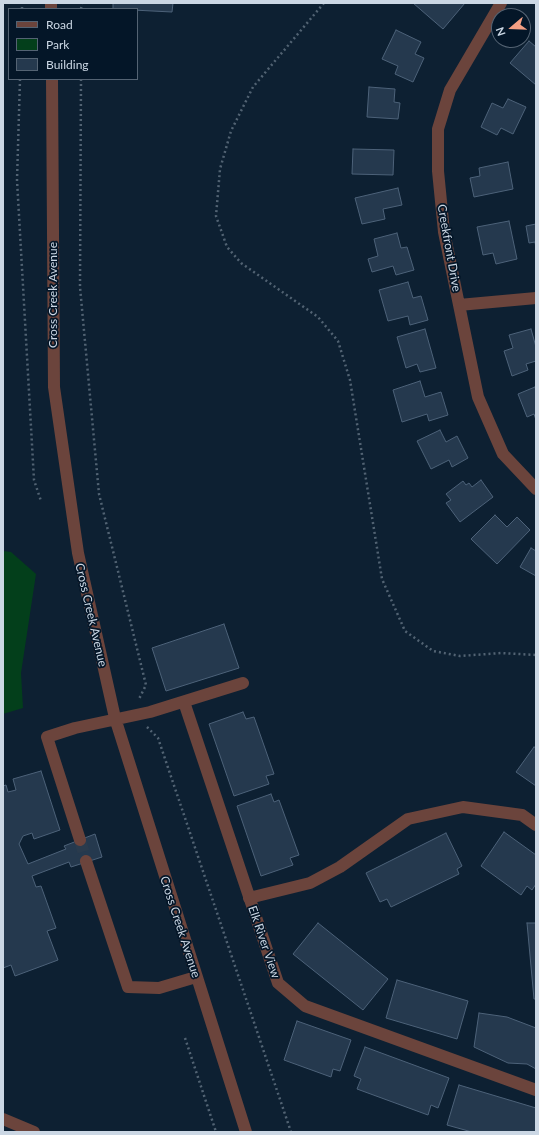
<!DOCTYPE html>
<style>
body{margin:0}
#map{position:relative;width:539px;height:1135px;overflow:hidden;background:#0d2032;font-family:Lato,sans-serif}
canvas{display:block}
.frame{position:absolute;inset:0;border:4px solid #cbd7e4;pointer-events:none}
.legend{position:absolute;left:8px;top:8px;width:130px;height:72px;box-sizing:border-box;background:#041628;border:1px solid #546373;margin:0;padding:5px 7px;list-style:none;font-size:12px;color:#cbd7e4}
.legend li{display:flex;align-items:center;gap:8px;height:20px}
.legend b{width:20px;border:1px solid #546373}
.north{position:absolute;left:491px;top:8px;width:40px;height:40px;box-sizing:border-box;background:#041628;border:1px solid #546373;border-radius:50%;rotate:251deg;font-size:11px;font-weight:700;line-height:16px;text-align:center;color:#cbd7e4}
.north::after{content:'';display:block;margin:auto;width:14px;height:18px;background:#f39f83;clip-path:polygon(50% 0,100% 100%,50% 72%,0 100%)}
</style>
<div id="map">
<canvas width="539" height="1135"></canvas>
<div class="frame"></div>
<ul class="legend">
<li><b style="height:5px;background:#6b443c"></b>Road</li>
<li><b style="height:11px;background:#033f1b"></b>Park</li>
<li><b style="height:11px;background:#25394e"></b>Building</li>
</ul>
<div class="north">N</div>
</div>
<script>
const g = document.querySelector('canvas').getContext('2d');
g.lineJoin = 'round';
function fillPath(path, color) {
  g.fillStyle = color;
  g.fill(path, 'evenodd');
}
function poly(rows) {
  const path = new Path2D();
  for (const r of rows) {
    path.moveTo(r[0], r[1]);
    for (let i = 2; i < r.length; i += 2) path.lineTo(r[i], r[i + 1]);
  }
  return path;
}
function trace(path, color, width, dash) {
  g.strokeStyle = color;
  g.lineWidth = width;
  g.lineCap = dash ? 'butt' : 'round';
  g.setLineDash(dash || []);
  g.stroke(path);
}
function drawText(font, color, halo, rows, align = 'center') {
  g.font = font + ' Lato,sans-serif';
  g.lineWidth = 3.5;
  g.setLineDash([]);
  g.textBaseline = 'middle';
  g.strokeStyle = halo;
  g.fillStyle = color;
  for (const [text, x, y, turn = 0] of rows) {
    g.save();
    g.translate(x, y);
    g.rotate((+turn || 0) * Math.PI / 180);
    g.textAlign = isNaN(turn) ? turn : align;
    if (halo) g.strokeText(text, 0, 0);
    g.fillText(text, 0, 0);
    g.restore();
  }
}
fillPath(poly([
 [3,551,11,552,36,574,21,673,23,708,3,714]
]), '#033f1b');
const building = poly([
 [113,3,173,3,172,12,113,9,113,3],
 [413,3,465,3,443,29,413,3],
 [396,30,421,42,415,54,424,58,413,82,395,74,398,66,382,59,396,30],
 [529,41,536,47,536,85,510,63,529,41],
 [369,87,395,89,394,102,400,103,398,119,367,117,369,87],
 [508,99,526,107,513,134,501,128,497,135,481,127,492,103,503,108,508,99],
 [353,149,394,150,393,175,352,174,353,149],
 [508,162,513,189,474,197,470,178,480,176,479,168,508,162],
 [398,188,402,205,383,209,385,219,362,224,355,198,398,188],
 [509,221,517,259,496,264,493,253,483,255,477,227,509,221],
 [536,224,536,248,535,242,529,243,526,226,536,224],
 [397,233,401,248,407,247,414,270,396,275,393,266,372,272,368,259,378,256,374,239,397,233],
 [408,282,413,298,421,296,428,320,410,325,408,316,388,321,379,290,408,282],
 [425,329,436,368,420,372,417,364,406,368,397,337,425,329],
 [531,329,536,347,536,361,526,364,528,370,512,376,504,351,513,348,509,335,531,329],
 [420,381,425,397,441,392,448,415,429,421,427,414,402,422,393,390,420,381],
 [535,387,536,391,536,420,534,414,527,417,518,394,535,387],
 [440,430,446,442,457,436,468,458,452,467,449,460,431,469,417,441,440,430],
 [481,480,493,497,460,522,446,503,451,500,446,494,463,481,466,485,469,483,472,487,481,480],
 [495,515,507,527,517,517,530,530,497,564,471,539,495,515],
 [531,548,536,551,536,576,520,567,531,548],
 [224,624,239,668,166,691,152,648,224,624],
 [243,712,246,719,254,717,274,774,266,776,269,784,234,796,209,724,243,712],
 [534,747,536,748,536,786,516,772,534,747],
 [41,771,60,830,34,839,32,833,23,836,19,844,28,864,66,849,64,846,95,834,102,857,71,867,69,862,32,876,36,887,41,886,56,928,47,931,58,960,15,976,11,965,3,968,3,786,6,785,8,792,16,790,13,779,41,771],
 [271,794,274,802,279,800,299,855,290,858,293,865,261,876,237,806,271,794],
 [504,832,536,855,536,884,532,890,527,886,521,895,481,866,504,832],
 [446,833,462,866,457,869,459,874,391,907,387,899,380,902,366,873,446,833],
 [318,923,388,979,363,1010,293,954,318,923],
 [527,923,536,923,536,999,534,999,527,923],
 [397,980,468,1001,457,1039,386,1018,397,980],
 [479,1013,507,1017,536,1028,536,1069,527,1064,508,1063,474,1047,479,1013],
 [297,1021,351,1040,340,1071,333,1069,331,1077,284,1060,297,1021],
 [365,1047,449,1078,438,1108,431,1105,428,1115,357,1089,361,1079,354,1076,365,1047],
 [459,1085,536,1108,536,1132,472,1132,447,1125,459,1085]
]);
fillPath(building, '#25394e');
trace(building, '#4d6279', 1);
trace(poly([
 [80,840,86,861]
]), '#2a3b4d', 12, [12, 6]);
trace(poly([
 [324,3,253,87,231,131,220,169,216,216,227,247,241,263,318,317,338,341,350,380,382,579,405,631,433,651,460,656,501,653,536,655],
 [22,9,22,3],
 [81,9,82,3],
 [20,79,17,180,34,480,41,501],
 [81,79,80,287,99,494,146,685,139,699],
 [147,727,158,738,291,1132],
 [185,1038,216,1132]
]), '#526373', 2.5, [2, 3]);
trace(poly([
 [51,3,51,9],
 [501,3,450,90,438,129,438,171,444,232,478,397,503,454,536,489],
 [52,79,54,387,78,553,115,718,246,1132],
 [459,305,536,298],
 [184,702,278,983,305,1006,536,1090],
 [80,840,47,737,75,728,150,712,243,683],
 [86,861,128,987,159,988,196,977],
 [249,898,310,883,340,867,408,819,463,807,522,815,536,825],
 [3,1119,34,1132]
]), '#6b443c', 12);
drawText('12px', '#cbd7e4', '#041628', [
 ["Creekfront Drive",449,248,80],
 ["Cross Creek Avenue",53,295,-90],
 ["Cross Creek Avenue",91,615,77],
 ["Cross Creek Avenue",180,927,72],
 ["Elk River View",264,942,71]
]);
</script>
